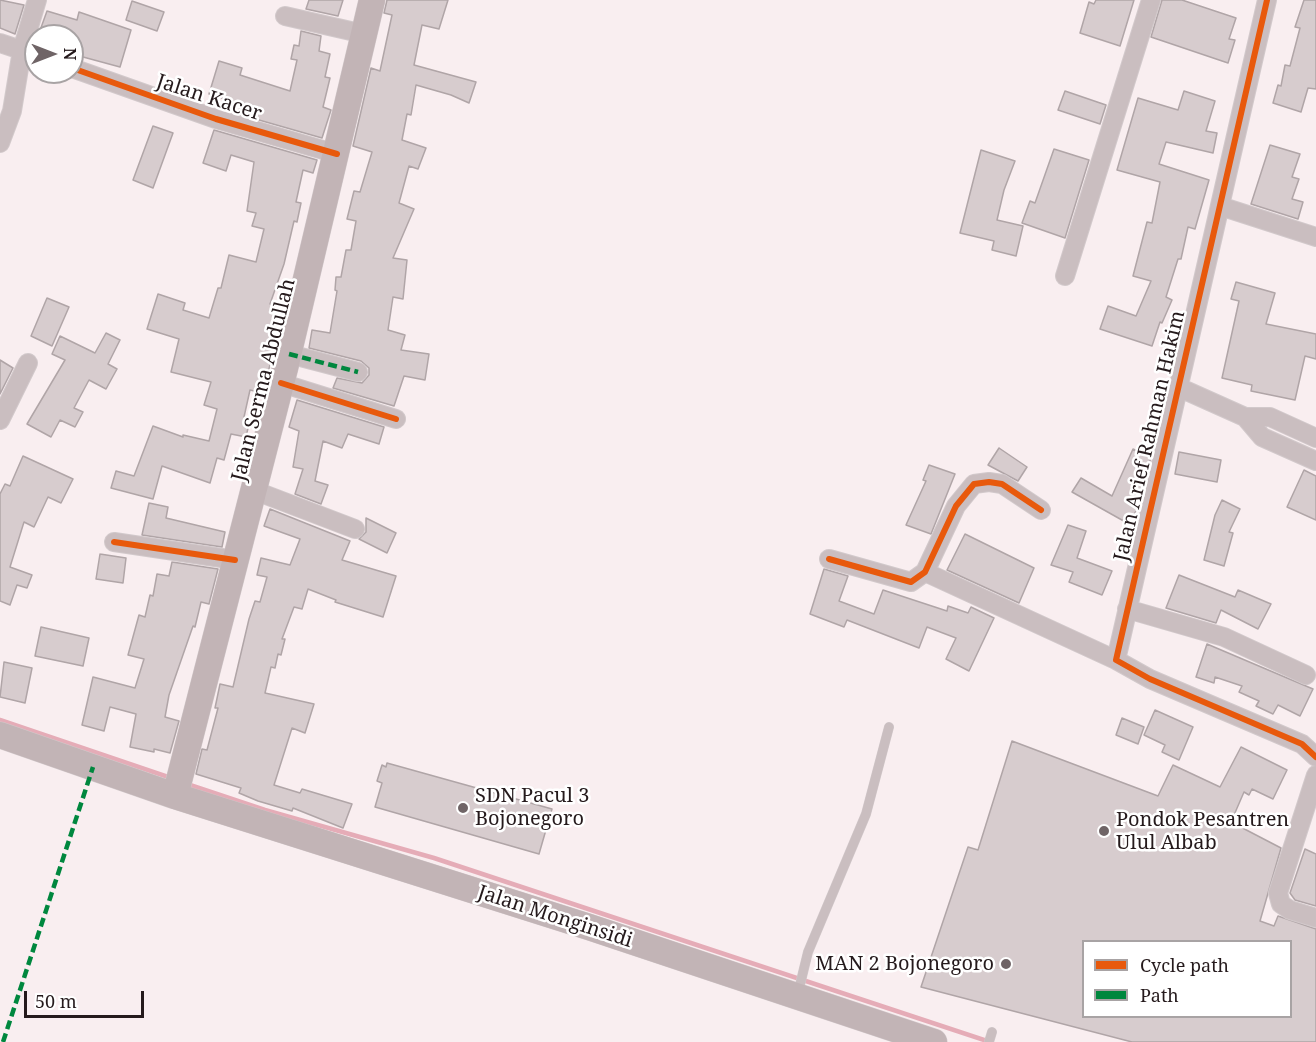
<!DOCTYPE html>
<style>
body{margin:0}
#map{position:relative;width:1316px;height:1042px;overflow:hidden;background:#f9eef0;font-family:"Noto Serif",serif}
canvas{display:block}
.legend{position:absolute;left:1082px;top:940px;width:210px;height:78px;box-sizing:border-box;background:#fff;border:2px solid #a8a3a4;margin:0;padding:8px 10px;list-style:none;font-size:18px;color:#251a1c}
.legend li{display:flex;align-items:center;gap:12px;height:30px}
.legend b{width:30px;border:2px solid #a8a3a4}
.north{position:absolute;left:24px;top:24px;width:60px;height:60px;box-sizing:border-box;background:#fff;border:2px solid #a8a3a4;border-radius:50%;rotate:90deg;font-size:16px;font-weight:700;line-height:24px;text-align:center;color:#251a1c}
.north::after{content:'';display:block;margin:auto;width:21px;height:27px;background:#6f6466;clip-path:polygon(50% 0,100% 100%,50% 72%,0 100%)}
.scale{position:absolute;left:24px;top:991px;width:120px;height:27px;box-sizing:border-box;border:3px solid #251a1c;border-top:0;padding-left:8px;font-size:18px;line-height:21px;white-space:nowrap;color:#251a1c;-webkit-text-stroke:4px #fff;paint-order:stroke}
</style>
<div id="map">
<canvas width="1316" height="1042"></canvas>
<ul class="legend">
<li><b style="height:8px;background:#e8590c"></b>Cycle path</li>
<li><b style="height:8px;background:#00873e"></b>Path</li>
</ul>
<div class="north">N</div>
<div class="scale">50 m</div>
</div>
<script>
const g = document.querySelector('canvas').getContext('2d');
g.lineJoin = 'round';
function poly(rows) {
  const path = new Path2D();
  for (const r of rows) {
    path.moveTo(r[0], r[1]);
    for (let i = 2; i < r.length; i += 2) path.lineTo(r[i], r[i + 1]);
  }
  return path;
}
function trace(path, color, width, dash) {
  g.strokeStyle = color;
  g.lineWidth = width;
  g.lineCap = dash ? 'butt' : 'round';
  g.setLineDash(dash || []);
  g.stroke(path);
}
function fillPath(path, color) {
  g.fillStyle = color;
  g.fill(path, 'evenodd');
}
function drawText(font, color, halo, rows, align = 'center') {
  g.font = font + ' "Noto Serif",serif';
  g.lineWidth = 5;
  g.setLineDash([]);
  g.textBaseline = 'middle';
  g.strokeStyle = halo;
  g.fillStyle = color;
  for (const [text, x, y, turn = 0] of rows) {
    g.save();
    g.translate(x, y);
    g.rotate((+turn || 0) * Math.PI / 180);
    g.textAlign = isNaN(turn) ? turn : align;
    if (halo) g.strokeText(text, 0, 0);
    g.fillText(text, 0, 0);
    g.restore();
  }
}
trace(poly([
 [0,720,171,778],
 [187,784,265,810,434,858,990,1042]
]), '#e5acb7', 4.5);
const building = poly([
 [0,0,24,5,15,34,0,28,0,0],
 [309,0,343,0,338,16,306,9,309,0],
 [387,0,448,0,439,29,422,25,414,65,476,82,469,103,451,95,416,85,411,115,407,114,402,140,426,148,418,169,409,166,399,203,414,209,393,258,407,260,403,299,393,297,388,330,405,335,401,350,429,354,425,380,404,376,394,406,333,388,337,378,362,383,369,375,369,368,361,361,309,348,312,330,330,333,337,291,335,290,336,277,341,277,346,250,351,250,356,221,347,219,354,191,360,192,372,152,353,146,371,68,380,71,392,15,384,13,387,0],
 [1096,0,1134,0,1120,46,1080,33,1089,2,1094,4,1096,0],
 [1162,0,1182,0,1236,18,1229,39,1235,40,1228,63,1151,37,1162,0],
 [1304,0,1316,0,1316,89,1308,88,1301,112,1273,103,1278,85,1281,86,1285,65,1290,66,1300,28,1295,27,1304,0],
 [132,1,164,12,157,31,126,20,132,1],
 [47,11,77,20,79,12,131,30,120,67,72,54,72,36,38,36,47,11],
 [301,31,321,36,319,51,330,54,325,77,330,78,323,107,331,110,322,138,238,114,241,104,209,94,219,61,242,68,240,75,290,91,297,60,291,59,294,45,299,46,301,31],
 [1065,91,1106,105,1100,124,1058,110,1065,91],
 [1184,91,1215,101,1206,131,1217,133,1213,153,1166,142,1159,164,1209,180,1195,229,1188,227,1181,259,1178,259,1166,297,1172,300,1162,323,1160,322,1152,346,1100,329,1108,306,1136,316,1151,281,1133,276,1147,222,1152,223,1160,182,1117,170,1138,98,1178,110,1184,91],
 [153,126,173,133,153,188,133,180,153,126],
 [214,130,317,160,313,173,303,170,296,202,301,203,297,222,294,221,284,264,270,304,284,308,263,393,250,390,244,417,250,419,246,437,231,434,224,460,217,458,210,483,162,466,153,499,111,488,116,471,134,476,153,426,183,437,183,435,209,441,217,409,204,405,211,382,171,372,179,339,147,329,158,294,185,303,183,310,209,318,218,288,221,288,229,255,256,262,264,229,252,226,256,213,247,211,254,162,231,155,226,171,203,163,214,130],
 [1270,145,1300,154,1292,177,1299,179,1292,199,1303,202,1298,219,1251,204,1270,145],
 [1054,149,1089,160,1065,238,1022,223,1030,201,1035,203,1054,149],
 [981,150,1015,161,1004,190,997,220,1023,226,1016,256,992,250,994,241,960,233,981,150],
 [1236,282,1275,293,1266,324,1316,334,1316,359,1305,356,1295,400,1251,391,1252,385,1222,378,1239,301,1231,299,1236,282],
 [47,298,69,307,52,346,31,336,47,298],
 [106,333,120,340,108,364,117,369,106,389,89,380,74,408,83,412,75,427,60,420,51,437,27,424,65,360,52,354,60,336,95,353,106,333],
 [0,360,13,368,0,394,0,360],
 [297,400,384,427,379,444,348,434,342,448,323,441,315,481,328,485,321,504,295,494,303,469,293,467,299,431,289,427,297,400],
 [999,448,1027,467,1018,481,988,465,999,448],
 [1133,449,1151,457,1138,507,1129,524,1072,492,1081,478,1112,496,1133,449],
 [1179,452,1221,460,1217,482,1175,474,1179,452],
 [23,456,73,479,61,503,48,497,34,527,24,522,10,567,32,575,27,588,17,585,10,605,0,601,0,494,5,484,10,486,23,456],
 [929,465,955,474,931,534,906,525,926,481,923,480,929,465],
 [1304,470,1316,476,1316,520,1287,507,1304,470],
 [1222,500,1240,509,1229,532,1233,533,1224,566,1204,560,1215,515,1222,500],
 [149,503,168,507,166,518,225,532,222,547,142,535,149,503],
 [270,509,350,541,342,560,396,576,383,617,335,602,336,600,308,589,302,609,294,607,282,639,285,639,281,655,278,654,275,668,271,667,265,693,314,704,305,733,292,728,274,785,300,793,302,789,352,804,343,828,293,808,292,811,258,801,239,793,241,788,196,774,202,749,207,750,218,708,215,708,220,684,233,687,249,619,255,601,260,602,267,577,257,575,261,558,290,565,300,539,264,526,270,509],
 [366,518,396,533,387,553,359,539,366,532,366,518],
 [1068,525,1086,531,1077,558,1112,571,1102,595,1069,582,1073,572,1051,565,1068,525],
 [965,534,1034,568,1019,603,947,570,965,534],
 [100,554,126,558,123,583,96,579,100,554],
 [172,562,218,569,209,604,201,602,195,627,193,626,169,695,165,717,179,721,170,753,154,749,154,752,130,747,136,714,110,707,104,731,82,725,93,677,135,688,144,659,128,655,139,615,145,617,150,595,153,596,157,574,169,576,172,562],
 [824,569,848,576,839,601,874,614,883,590,947,611,948,606,968,613,971,607,994,618,969,671,946,659,956,638,927,627,919,648,847,620,844,627,810,614,824,569],
 [1179,575,1235,597,1238,590,1271,604,1258,629,1221,610,1216,623,1166,608,1179,575],
 [41,627,89,638,83,666,35,656,41,627],
 [1207,644,1313,689,1300,716,1278,705,1273,714,1256,706,1259,701,1239,692,1242,686,1215,677,1214,683,1196,677,1207,644],
 [4,662,32,668,25,703,0,697,4,662],
 [1155,710,1193,727,1179,760,1162,752,1165,745,1144,735,1155,710],
 [1122,718,1144,727,1138,744,1116,735,1122,718],
 [1012,741,1158,796,1173,765,1220,787,1241,747,1287,770,1273,799,1252,789,1249,795,1244,792,1231,822,1281,848,1260,921,1274,926,1278,916,1316,929,1316,1042,1132,1042,921,987,968,847,978,850,1012,741],
 [1083,942,1290,942,1290,1017,1083,1017,1083,942],
 [387,763,552,809,539,854,375,807,382,783,377,781,382,765,386,767,387,763],
 [1305,849,1316,854,1316,906,1295,900,1290,893,1305,849]
]);
fillPath(building, '#d7ccce');
trace(building, '#b0a5a7', 1.5);
const lane = poly([
 [798,993,808,952,866,814,889,727],
 [989,1042,992,1032]
]);
const street = poly([
 [1267,0,1116,660,1150,679,1302,744,1316,757],
 [285,16,364,34],
 [0,43,36,55],
 [72,68,216,119,337,154],
 [0,143,12,111,22,50,37,0],
 [1220,206,1316,237],
 [1065,276,1151,0],
 [289,354,358,372],
 [281,383,396,419],
 [1178,387,1245,417,1270,417,1316,438],
 [1245,417,1262,437,1316,461],
 [0,420,28,363],
 [253,490,355,529],
 [114,542,235,560],
 [829,559,911,582,925,572,956,506,974,484,989,482,1002,484,1041,510],
 [925,572,1116,660],
 [1127,609,1224,637,1306,675],
 [1316,775,1278,893,1281,904,1290,910,1316,918]
]);
const secondary = poly([
 [0,735,175,796,589,927,934,1042],
 [175,796,285,368,372,0]
]);
trace(lane, '#d2c9cb', 10);
trace(street, '#d2c9cb', 20);
trace(secondary, '#d2c9cb', 27);
trace(lane, '#cabec0', 9);
trace(street, '#cabec0', 18);
trace(secondary, '#c2b4b6', 26);
trace(poly([
 [289,354,358,372],
 [3,1042,93,767]
]), '#00873e', 4.5, [9, 4.5]);
trace(poly([
 [1267,0,1116,660,1150,679,1302,744,1316,757],
 [72,68,216,119,337,154],
 [281,383,396,419],
 [114,542,235,560],
 [829,559,911,582,925,572,956,506,974,484,989,482,1002,484,1041,510]
]), '#e8590c', 6);
for (const [x, y, r, color] of [
 [463,808,6,"#6f6466"],
 [1104,831,6,"#6f6466"],
 [1006,964,6,"#6f6466"]
]) {
  const dot = new Path2D();
  dot.arc(x, y, r, 0, 2 * Math.PI);
  g.fillStyle = color;
  g.fill(dot);
  trace(dot, '#fff', 2);
}
drawText('20px', '#251a1c', '#fff', [
 ["Jalan Kacer",209,98,18],
 ["Jalan Serma Abdullah",264,380,-76],
 ["Jalan Arief Rahman Hakim",1150,436,-77],
 ["Jalan Monginsidi",555,917,18]
]);
drawText('20px', '#251a1c', '#fff', [
 ["SDN Pacul 3",475,796],
 ["Bojonegoro",475,819],
 ["Pondok Pesantren",1116,820],
 ["Ulul Albab",1116,843],
 ["MAN 2 Bojonegoro",994,964,"right"]
], 'left');
</script>
